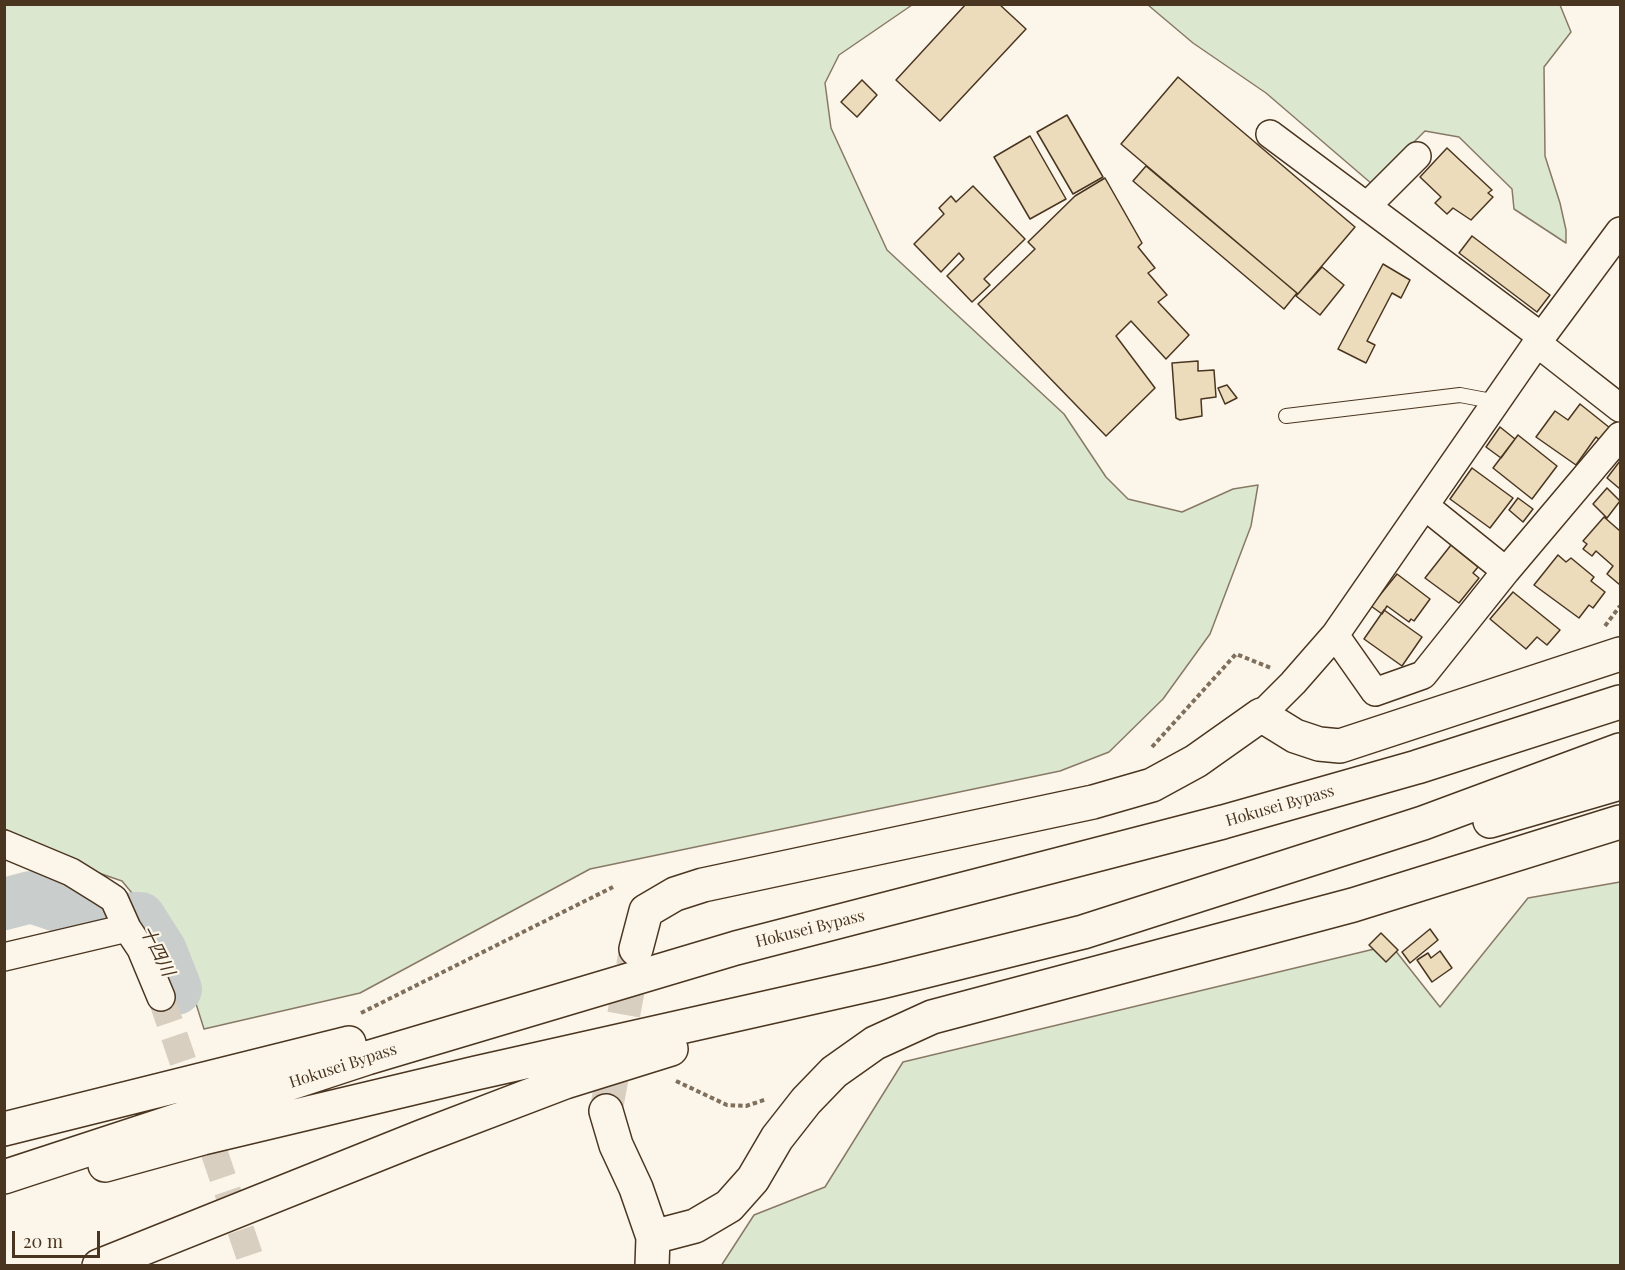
<!DOCTYPE html>
<meta charset="utf-8">
<style>
body{margin:0}
#map{position:relative;width:1625px;height:1270px;overflow:hidden;background:#fbf6e9;font-family:"Playfair Display",serif}
canvas{display:block}
.frame{position:absolute;inset:0;border:6px solid #4a3520;pointer-events:none}
.scale{position:absolute;left:12px;top:1231px;width:88px;height:27px;box-sizing:border-box;border:3px solid #4a3520;border-top:0;padding-left:8px;font-size:18px;line-height:21px;white-space:nowrap;color:#4a3520;-webkit-text-stroke:4px #fbf6e9;paint-order:stroke}
</style>
<div id="map">
<canvas width="1625" height="1270"></canvas>
<div class="frame"></div>
<div class="scale">20 m</div>
</div>
<script>
const g = document.querySelector('canvas').getContext('2d');
g.lineJoin = 'round';
function fillPath(path, color) {
  g.fillStyle = color;
  g.fill(path, 'evenodd');
}
function poly(rows) {
  const path = new Path2D();
  for (const r of rows) {
    path.moveTo(r[0], r[1]);
    for (let i = 2; i < r.length; i += 2) path.lineTo(r[i], r[i + 1]);
  }
  return path;
}
function trace(path, color, width, dash) {
  g.strokeStyle = color;
  g.lineWidth = width;
  g.lineCap = dash ? 'butt' : 'round';
  g.setLineDash(dash || []);
  g.stroke(path);
}
function drawText(font, color, halo, rows, align = 'center') {
  g.font = font + ' "Playfair Display","Noto Sans JP",serif';
  g.lineWidth = 4.5;
  g.setLineDash([]);
  g.textBaseline = 'middle';
  g.strokeStyle = halo;
  g.fillStyle = color;
  for (const [text, x, y, turn = 0] of rows) {
    g.save();
    g.translate(x, y);
    g.rotate((+turn || 0) * Math.PI / 180);
    g.textAlign = isNaN(turn) ? turn : align;
    if (halo) g.strokeText(text, 0, 0);
    g.fillText(text, 0, 0);
    g.restore();
  }
}
const green = poly([
 [5,5,912,5,839,55,825,83,831,128,887,250,1064,414,1106,477,1128,499,1182,512,1233,489,1258,485,1251,526,1210,634,1163,699,1109,752,1060,771,590,869,360,993,204,1029,179,950,122,881,55,858,5,829,5,5],
 [1148,5,1560,5,1571,32,1544,67,1545,156,1560,203,1566,230,1566,243,1514,209,1512,189,1459,137,1425,131,1372,184,1266,93,1193,43,1148,5],
 [1620,882,1620,1265,721,1266,754,1215,825,1187,903,1062,1391,945,1440,1007,1528,898,1620,882]
]);
fillPath(green, '#dce7d0');
trace(green, '#887966', 1.5);
trace(poly([
 [4,904,31,897,82,914,107,916],
 [134,918,140,918,161,951,176,989]
]), '#c9cecd', 52);
const building = poly([
 [966,4,999,4,1026,29,940,121,896,80,966,4],
 [1178,77,1355,227,1298,294,1121,144,1178,77],
 [862,80,877,95,857,117,841,102,862,80],
 [1067,115,1103,177,1073,194,1037,132,1067,115],
 [1030,136,1066,199,1030,219,994,157,1030,136],
 [1447,148,1492,190,1488,193,1493,197,1471,220,1453,208,1447,214,1435,203,1441,197,1420,177,1447,148],
 [1146,166,1297,293,1284,309,1133,181,1146,166],
 [1105,178,1142,243,1138,247,1155,268,1148,273,1167,295,1158,302,1189,335,1166,359,1131,321,1116,336,1155,388,1106,436,978,304,1035,249,1028,242,1075,196,1105,178],
 [973,186,1025,239,984,279,990,285,972,302,947,276,964,259,959,253,941,272,914,244,944,214,939,208,951,196,956,202,973,186],
 [1472,236,1550,295,1537,312,1459,253,1472,236],
 [1383,264,1410,280,1401,298,1392,293,1367,341,1375,345,1366,363,1338,349,1383,264],
 [1322,267,1344,285,1320,315,1296,296,1322,267],
 [1198,361,1198,371,1214,370,1216,397,1201,399,1202,416,1180,420,1176,418,1172,363,1198,361],
 [1227,385,1237,398,1225,404,1218,388,1227,385],
 [1580,404,1610,428,1601,441,1596,437,1576,465,1536,437,1555,411,1568,420,1580,404],
 [1500,427,1515,439,1501,458,1486,447,1500,427],
 [1518,435,1557,466,1532,499,1493,468,1518,435],
 [1620,461,1620,489,1607,478,1620,461],
 [1472,468,1513,498,1490,528,1450,499,1472,468],
 [1607,488,1620,501,1607,518,1593,504,1607,488],
 [1518,498,1533,509,1523,522,1509,510,1518,498],
 [1604,517,1620,531,1620,585,1607,574,1613,566,1596,551,1592,556,1583,549,1587,544,1583,541,1604,517],
 [1451,545,1478,567,1473,573,1479,578,1459,603,1425,578,1451,545],
 [1558,555,1566,562,1571,558,1594,577,1591,581,1605,592,1593,608,1589,605,1579,618,1534,585,1558,555],
 [1397,574,1430,599,1414,621,1411,619,1409,622,1387,606,1382,614,1371,606,1397,574],
 [1513,592,1560,630,1547,645,1537,637,1526,649,1490,619,1513,592],
 [1384,610,1422,637,1402,666,1364,639,1384,610],
 [1430,929,1438,940,1410,963,1402,952,1430,929],
 [1381,933,1398,950,1386,962,1369,945,1381,933],
 [1440,951,1452,968,1432,982,1417,960,1428,953,1431,958,1440,951]
]);
fillPath(building, '#ecdcbc');
trace(building, '#4a3520', 1.5);
trace(poly([
 [161,997,253,1266]
]), '#d8cfc1', 27, [27, 14]);
trace(poly([
 [606,1111,635,953]
]), '#d8cfc1', 33, [33, 16]);
const service = poly([
 [1286,416,1460,395,1497,402]
]);
const minor = poly([
 [1270,134,1542,337],
 [1367,206,1417,156],
 [1537,343,1620,408],
 [1425,506,1506,571],
 [1335,635,1375,692,1423,675,1506,571,1620,436],
 [1261,715,1293,683,1335,635,1537,343,1620,231],
 [4,844,71,872,100,890,114,899,127,928,4,957],
 [127,928,141,949,161,997]
]);
const tertiary = poly([
 [636,949,646,911,675,894,703,885,1093,802,1152,785,1196,761,1261,715,1295,736,1319,744,1340,746,1620,654],
 [606,1111,616,1145,636,1188,653,1237,652,1266],
 [653,1237,695,1226,729,1206,753,1179,777,1138,806,1101,834,1072,875,1043,932,1017,1353,905,1620,822]
]);
const trunk = poly([
 [1490,821,1620,783],
 [4,1129,349,1043],
 [105,1165,203,1138,476,1073,881,982,1083,932,1423,823,1620,750],
 [4,1177,367,1058,736,948,1223,822,1417,767,1620,702],
 [99,1266,421,1137,565,1082,671,1049]
]);
trace(service, '#4a3520', 16);
trace(minor, '#4a3520', 30);
trace(tertiary, '#4a3520', 36);
trace(trunk, '#4a3520', 36);
trace(poly([
 [1605,626,1620,606],
 [1152,747,1236,654,1271,668],
 [361,1013,613,887],
 [676,1081,727,1105,746,1106,767,1099]
]), '#7f6f5c', 4, [4.5, 3]);
trace(service, '#fbf6e9', 14);
trace(minor, '#fbf6e9', 27);
trace(tertiary, '#fbf6e9', 33);
trace(trunk, '#fbf6e9', 33);
drawText('16px', '#4a3520', '#fbf6e9', [
 ["Hokusei Bypass",1280,806,-16],
 ["Hokusei Bypass",810,929,-14],
 ["Hokusei Bypass",343,1066,-18]
]);
drawText('italic 18px', '#4a3520', '#fbf6e9', [
 ["十四川",157,951,63]
]);
</script>
